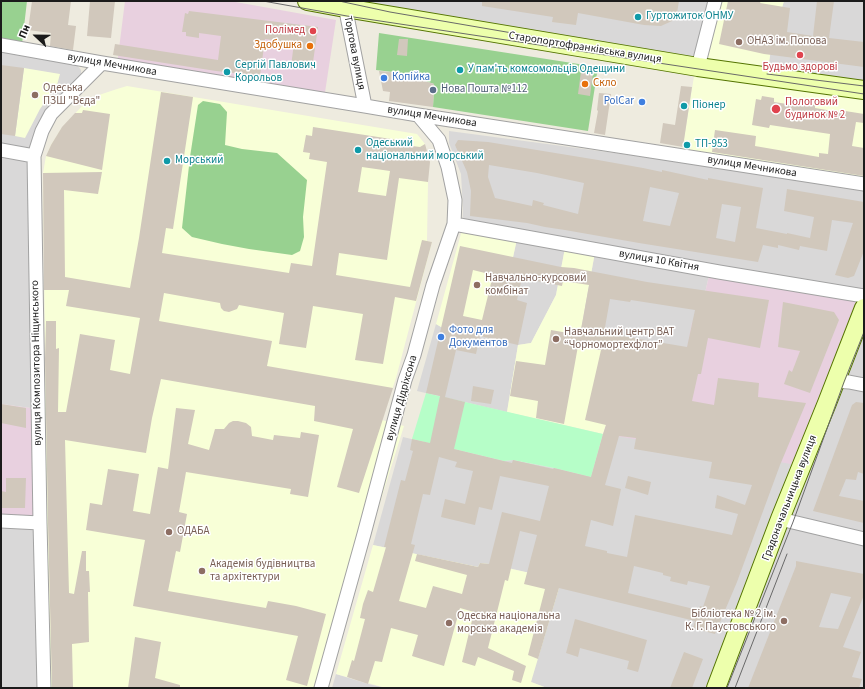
<!DOCTYPE html>
<meta charset="utf-8">
<style>
body{margin:0}
#map{position:relative;width:865px;height:689px;overflow:hidden;background:#eeebdf;font-family:"Source Sans 3",sans-serif}
canvas{display:block}
.frame{position:absolute;inset:0;border:2px solid #1b1b1b;pointer-events:none}
.north{position:absolute;left:16px;top:16px;width:40px;height:40px;-webkit-text-stroke:3px #fff;paint-order:stroke;rotate:292deg;font-size:11px;font-weight:700;line-height:16px;text-align:center;color:#1b1b1b}
.north::after{content:'';display:block;margin:auto;width:14px;height:18px;background:#1b1b1b;clip-path:polygon(50% 0,100% 100%,50% 72%,0 100%)}
</style>
<div id="map">
<canvas width="865" height="689"></canvas>
<div class="frame"></div>
<div class="north">Пн</div>
</div>
<script>
const g = document.querySelector('canvas').getContext('2d');
g.lineJoin = 'round';
function fillPath(path, color) {
  g.fillStyle = color;
  g.fill(path, 'evenodd');
}
function poly(rows) {
  const path = new Path2D();
  for (const r of rows) {
    path.moveTo(r[0], r[1]);
    for (let i = 2; i < r.length; i += 2) path.lineTo(r[i], r[i + 1]);
  }
  return path;
}
function trace(path, color, width, dash) {
  g.strokeStyle = color;
  g.lineWidth = width;
  g.lineCap = dash ? 'butt' : 'round';
  g.setLineDash(dash || []);
  g.stroke(path);
}
function drawText(font, color, halo, rows, align = 'center') {
  g.font = font + ' "Source Sans 3",sans-serif';
  g.lineWidth = 3;
  g.setLineDash([]);
  g.textBaseline = 'middle';
  g.strokeStyle = halo;
  g.fillStyle = color;
  for (const [text, x, y, turn = 0] of rows) {
    g.save();
    g.translate(x, y);
    g.rotate((+turn || 0) * Math.PI / 180);
    g.textAlign = isNaN(turn) ? turn : align;
    if (halo) g.strokeText(text, 0, 0);
    g.fillText(text, 0, 0);
    g.restore();
  }
}
fillPath(poly([
 [345,1,714,1,697,64],
 [784,1,864,1,864,88,767,75,774,30,780,14],
 [1,49,77,65,81,70,81,81,50,114,33,155,1,148],
 [449,131,864,186,864,296,710,271,701,311,684,364,678,364,578,346,595,252,565,248,556,295,531,343,518,345,507,412,417,391,436,324,441,327,495,339,517,239,462,230,463,209,461,174,449,143],
 [1,151,33,156,38,409,1,404],
 [864,309,864,384,837,379],
 [836,381,864,385,864,688,547,688,531,682,548,577,508,568,478,567,373,545,403,437,504,461,513,460,554,468,591,477,603,434,636,438],
 [1,522,39,524,42,688,1,688],
 [336,674,368,684,386,688,332,688]
]), '#d9d8d8');
fillPath(poly([
 [125,1,230,1,336,20,324,99,117,65],
 [710,271,864,297,801,466,769,460,603,434,606,425,684,364,692,322,698,324],
 [1,404,38,409,40,523,1,521]
]), '#e8d0df');
fillPath(poly([
 [716,1,784,1,780,14,774,30,767,75,700,66],
 [24,68,60,74,57,85,40,109,25,138,15,136],
 [695,70,864,92,864,182,682,151],
 [127,86,417,134,425,144,428,182,427,241,432,242,396,378,382,420,404,426,322,688,51,688,40,436,44,436,45,349,43,173,46,156,51,145,61,129,82,106,99,95,117,89],
 [462,230,517,239,495,339,441,327,436,324],
 [565,248,595,252,578,346,628,355,603,434,507,412,518,345,531,343,556,295],
 [373,545,478,567,480,563,489,564,548,577,559,588,531,682,547,688,386,688,336,674]
]), '#f8ffd7');
fillPath(poly([
 [1,1,27,1,22,44,1,40],
 [379,33,598,67,588,131,433,107,434,84,401,73,376,70],
 [203,101,220,104,227,112,225,145,242,149,277,153,307,180,303,217,304,237,300,251,292,255,249,249,222,244,192,237,182,228,190,157,198,105]
]), '#98d190');
fillPath(poly([
 [426,393,603,434,591,477,554,468,513,460,504,461,412,439]
]), '#b6fec8');
fillPath(poly([
 [32,1,71,1,68,25,76,26,73,50,50,46,51,33,28,30],
 [90,1,115,1,111,38,87,36],
 [482,1,679,1,677,13,672,21,661,26,644,25,578,13,576,25,552,22,553,17,482,6],
 [728,1,761,1,760,3,790,8,787,32,813,36,817,1,834,1,829,38,864,42,864,67,764,54,719,44],
 [189,11,318,27,312,69,291,66,294,43,265,39,260,76,216,71,113,55,115,44,218,60,221,36,199,33,199,38,186,36,186,32,182,32,185,13,188,14],
 [399,39,408,39,407,56,397,55],
 [1,65,24,68,15,136,1,134],
 [379,71,401,73,434,84,433,107,389,101,390,92,383,91],
 [581,71,593,73,590,96,578,94],
 [681,86,692,87,683,147,660,143,663,123,675,125],
 [161,92,193,97,173,229,166,228,162,253,289,273,291,263,312,266,327,162,309,159,310,153,303,152,306,135,312,136,313,127,404,141,404,145,420,147,425,144,430,162,428,182,399,178,387,260,339,253,336,275,410,287,422,240,432,242,416,301,395,297,383,364,355,360,363,314,313,306,306,348,279,344,284,313,239,305,237,309,229,312,224,311,221,308,220,303,164,293,159,321,272,341,267,366,393,388,359,493,337,487,353,429,314,421,315,406,161,379,152,418,146,453,65,440,69,593,74,594,82,551,86,551,86,571,89,571,90,592,88,592,89,642,72,644,73,688,52,688,48,523,45,359,46,321,56,321,56,349,59,348,58,412,66,412,80,334,115,340,110,370,130,374,140,318,66,306,69,290,44,290,43,173,102,172,98,194,64,190,65,277,130,288,139,238],
 [362,167,390,171,386,196,358,192],
 [599,93,611,94,605,135,594,133,598,111,597,110],
 [762,96,774,98,774,102,800,106,800,103,815,105,815,108,839,112,839,110,864,114,864,123,856,122,852,146,864,148,864,176,712,152,715,130,756,136,755,146,819,157,819,153,828,154,830,134,770,125,769,128,752,125,756,99,761,100],
 [83,110,110,114,102,170,46,156,51,145,62,127,75,113,82,113],
 [458,140,488,142,598,160,643,168,662,172,662,170,708,180,708,178,763,188,756,228,787,234,787,233,810,238,814,217,784,211,787,189,864,202,864,251,854,276,848,278,835,275,853,223,832,220,827,251,800,246,799,250,778,245,778,248,763,245,758,262,639,243,565,230,545,227,527,223,470,216,471,191,467,172,455,145],
 [489,165,537,173,584,183,578,214,543,205,544,203,533,200,532,206,495,198,488,177],
 [650,187,679,193,670,226,643,221],
 [722,204,741,207,735,242,716,238],
 [460,246,561,267,574,268,647,282,769,300,760,348,708,338,701,374,698,374,692,401,714,405,718,378,759,383,758,397,806,403,780,465,737,582,715,634,693,628,695,621,559,588,538,659,528,655,545,589,524,584,537,535,520,531,508,581,505,580,488,648,526,666,521,683,512,680,514,671,478,657,475,666,462,662,474,612,460,608,444,666,412,656,418,635,391,628,382,662,375,661,368,684,347,677,352,660,354,661,365,619,360,618,363,604,368,590,373,592,386,547,384,547,401,480,405,481,413,451,410,450,412,439,430,443,440,396,445,397,426,393],
 [473,270,493,275,482,320,463,316],
 [522,278,562,286,563,281,589,285,580,335,551,330,545,365,516,361,510,396,538,401,536,418,564,424,578,346,601,350,585,420,606,425,603,434,591,477,554,468,553,469,513,460,512,463,454,449,465,402,445,397,456,350,476,354,480,336,518,345,527,303,517,300],
 [610,299,630,302,631,300,695,310,687,347,604,333],
 [619,436,636,438,634,449,712,462,709,478,752,485,745,505,717,495,715,508,738,514,732,535,635,515,627,557,607,553,607,551,585,546,591,520,613,526,621,489,605,485],
 [439,457,457,462,455,467,473,471,465,504,445,499,441,517,475,525,479,507,492,510,500,476,549,486,540,521,502,512,489,564,480,563,478,567,417,554,415,561,467,575,462,594,433,586,426,608,399,601,415,545,411,544,423,494,430,495],
 [634,566,663,573,663,575,671,577,670,581,687,585,688,581,710,586,703,607,700,606,698,610,628,593],
 [783,302,834,312,839,320,810,393,784,384,789,370,792,372,800,351,778,347],
 [473,386,494,390,491,404,471,401],
 [856,402,864,403,864,474,858,472,856,480,846,479,839,496,864,501,864,523,813,511,852,405],
 [1,404,26,408,26,428,1,423],
 [176,408,195,410,188,444,209,450,215,429,224,429,229,423,233,421,238,421,246,423,251,427,252,436,273,440,274,435,300,438,301,432,319,435,308,497,290,494,291,489,186,472,179,512,187,514,180,552,176,551,168,591,266,608,268,601,296,606,326,614,307,686,286,680,298,636,133,606,145,540,86,530,90,503,102,505,108,469,139,474,133,511,150,514,158,467,168,469],
 [628,476,651,482,648,495,625,488],
 [6,478,26,478,25,508,1,508,1,491,6,492],
 [796,561,864,574,864,595,843,647,861,652,852,677,862,679,859,688,748,688,796,566],
 [831,593,851,597,838,629,819,627],
 [575,619,647,640,638,672,627,669,629,661,580,648,578,657,566,653],
 [135,637,161,642,155,678,180,685,180,688,128,688],
 [684,652,703,659,692,688,670,688]
]), '#d1c8bc');
const street = poly([
 [344,1,365,106],
 [1,45,102,63,365,106,418,115,864,184],
 [698,67,715,1],
 [1,150,34,156],
 [454,224,719,272,864,296],
 [835,381,849,382,864,385],
 [780,519,864,539],
 [1,521,40,523],
 [44,688,40,523,34,156,42,131,51,114,102,63],
 [321,688,364,534,405,380,414,355,433,285,454,224,455,200,448,167,439,140,418,115]
]);
const secondary = poly([
 [307,1,345,8,698,67,864,90],
 [716,688,780,519,827,403,864,308]
]);
trace(street, '#a2a2a2', 15);
trace(secondary, '#547400', 20);
trace(street, '#fff', 13);
trace(secondary, '#edffac', 18);
trace(poly([
 [263,1,347,16,864,94],
 [339,1,390,12,617,51],
 [767,74,864,86],
 [727,688,793,522,844,382,864,332],
 [735,688,787,554]
]), '#696969', 1);
for (const [x, y, r, color] of [
 [638,17,4,"#0f9aa8"],
 [313,31,4,"#e0444e"],
 [739,42,4,"#8d6e63"],
 [310,46,4,"#e8710a"],
 [800,55,4,"#e0444e"],
 [460,70,4,"#0f9aa8"],
 [227,72,4,"#0f9aa8"],
 [384,78,4,"#3f7fe0"],
 [585,84,4,"#e8710a"],
 [433,90,4,"#5c6f8a"],
 [35,95,4,"#8d6e63"],
 [642,102,4,"#3f7fe0"],
 [684,106,4,"#0f9aa8"],
 [776,109,5,"#e0444e"],
 [687,145,4,"#0f9aa8"],
 [358,150,4,"#0f9aa8"],
 [167,161,4,"#0f9aa8"],
 [477,285,4,"#8d6e63"],
 [441,337,4,"#3f7fe0"],
 [556,339,4,"#8d6e63"],
 [169,532,4,"#8d6e63"],
 [202,571,4,"#8d6e63"],
 [784,621,4,"#8d6e63"],
 [449,623,4,"#8d6e63"]
]) {
  const dot = new Path2D();
  dot.arc(x, y, r, 0, 2 * Math.PI);
  g.fillStyle = color;
  g.fill(dot);
  trace(dot, '#fff', 1.5);
}
drawText('11px', '#0d838f', '#fff', [
 ["Гуртожиток ОНМУ",646,17],
 ["Сергій Павлович",235,66],
 ["Корольов",235,79],
 ["У пам'ть комсомольців Одещини",468,70],
 ["Піонер",692,106],
 ["Одеський",366,144],
 ["національний морський",366,157],
 ["ТП-953",695,145],
 ["Морський",175,161]
], 'left');
drawText('11px', '#be3a42', '#fff', [
 ["Полімед",305,31],
 ["Будьмо здорові",800,68,"center"],
 ["Пологовий",785,103,"left"],
 ["будинок № 2",785,116,"left"]
], 'right');
drawText('11px', '#785e54', '#fff', [
 ["ОНАЗ ім. Попова",747,42],
 ["Одеська",43,89],
 ["ПЗШ \"Вєда\"",43,102],
 ["Навчально-курсовий",485,279],
 ["комбінат",485,292],
 ["Навчальний центр ВАТ",564,333],
 ["“Чорномортехфлот”",564,346],
 ["ОДАБА",177,532],
 ["Академія будівництва",210,565],
 ["та архітектури",210,578],
 ["Бібліотека № 2 ім.",776,615,"right"],
 ["К. Г. Паустовського",776,628,"right"],
 ["Одеська національна",457,617],
 ["морська академія",457,630]
], 'left');
drawText('11px', '#c56008', '#fff', [
 ["Здобушка",302,46],
 ["Скло",593,84,"left"]
], 'right');
drawText('11px', '#1b1b1b', '#fff', [
 ["Старопортофранківська вулиця",585,48,9],
 ["Торгова вулиця",354,53,79],
 ["вулиця Мечникова",112,65,10],
 ["вулиця Мечникова",432,117,9],
 ["вулиця Мечникова",752,167,9],
 ["вулиця 10 Квітня",659,261,10],
 ["вулиця Композитора Ніщинського",37,363,-91],
 ["вулиця Дідріхсона",402,398,-74],
 ["Градоначальницька вулиця",790,498,-69]
]);
drawText('11px', '#366cbe', '#fff', [
 ["Копiйка",392,78],
 ["PolCar",634,102,"right"],
 ["Фото для",449,331],
 ["Документов",449,344]
], 'left');
drawText('11px', '#4e5e75', '#fff', [
 ["Нова Пошта №112",441,90]
], 'left');
</script>
